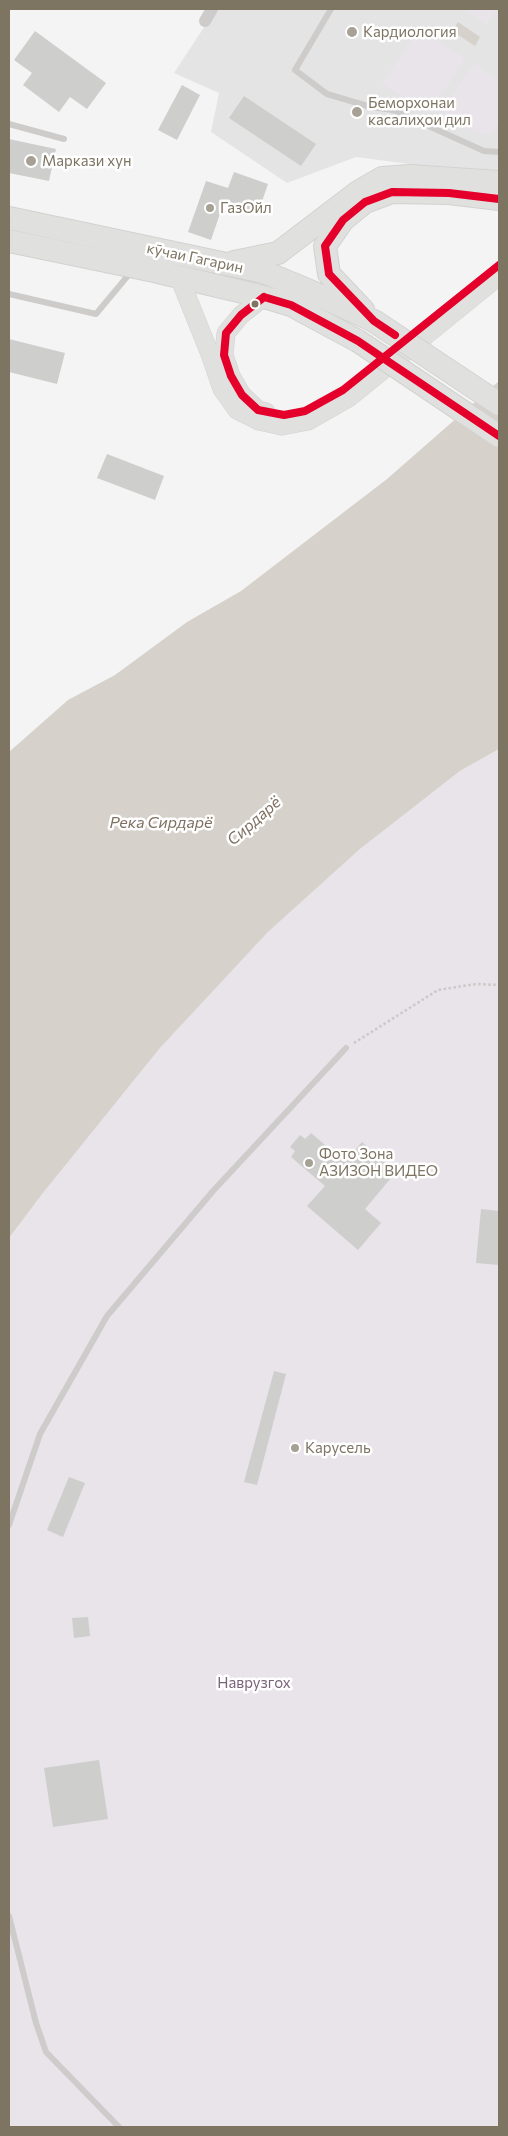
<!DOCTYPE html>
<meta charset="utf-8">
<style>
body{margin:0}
#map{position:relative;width:508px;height:2136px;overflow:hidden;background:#f4f4f5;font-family:Commissioner,sans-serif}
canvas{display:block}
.frame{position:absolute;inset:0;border:10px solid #7d7462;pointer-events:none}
</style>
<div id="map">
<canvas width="508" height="2136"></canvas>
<div class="frame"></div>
</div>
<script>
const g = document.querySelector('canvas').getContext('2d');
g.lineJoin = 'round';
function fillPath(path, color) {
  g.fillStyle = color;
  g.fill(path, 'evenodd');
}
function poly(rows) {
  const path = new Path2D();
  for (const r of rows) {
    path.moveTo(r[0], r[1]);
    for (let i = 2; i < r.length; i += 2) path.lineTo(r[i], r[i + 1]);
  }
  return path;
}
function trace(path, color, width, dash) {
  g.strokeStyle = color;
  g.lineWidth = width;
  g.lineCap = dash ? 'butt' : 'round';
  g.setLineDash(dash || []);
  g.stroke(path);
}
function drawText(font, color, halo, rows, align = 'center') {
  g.font = font + ' Commissioner,sans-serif';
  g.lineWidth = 5;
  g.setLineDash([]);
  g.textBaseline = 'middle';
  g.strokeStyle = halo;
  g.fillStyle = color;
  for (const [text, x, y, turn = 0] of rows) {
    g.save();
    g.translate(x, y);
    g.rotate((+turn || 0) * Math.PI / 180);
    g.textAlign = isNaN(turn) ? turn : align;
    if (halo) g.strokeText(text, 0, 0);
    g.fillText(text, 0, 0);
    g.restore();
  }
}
fillPath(poly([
 [216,9,499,9,499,170,417,165,356,157,287,183,211,132,219,93,174,73]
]), '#e5e4e4');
fillPath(poly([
 [462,9,498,9,487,25],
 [419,28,465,59,429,113,382,83],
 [474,63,499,80,499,122,489,136,439,116],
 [499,749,499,2127,9,2127,9,1238,43,1193,160,1048,268,932,360,849,460,771]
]), '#e8e4e9');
fillPath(poly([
 [458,22,480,37,475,46,452,31],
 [499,381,499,749,460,771,360,849,268,932,160,1048,43,1193,9,1238,9,752,68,700,115,675,187,622,241,591,387,479]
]), '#d7d1cc');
fillPath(poly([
 [35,31,106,83,87,109,70,97,59,112,23,85,32,73,14,60],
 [182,85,200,95,177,140,158,130],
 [244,96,316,144,301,166,229,118],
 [9,139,56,149,49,181,9,173],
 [234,172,268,184,258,213,224,202,211,240,188,232,206,181,228,188],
 [9,339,65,353,57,384,9,372],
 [107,454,164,476,155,500,97,478],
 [311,1133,345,1162,362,1142,396,1172,365,1209,381,1223,358,1250,307,1206,325,1186,291,1157,295,1151,290,1147,300,1135,305,1139],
 [481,1209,499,1211,499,1265,476,1263],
 [274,1371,286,1374,257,1485,244,1482],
 [69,1477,85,1483,63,1537,47,1530],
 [88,1617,90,1636,74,1638,72,1618],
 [99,1760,108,1819,53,1827,44,1768]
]), '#cececc');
const secondary = poly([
 [179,277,210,354,222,389,237,410,259,421,282,426,308,421,350,397,499,276],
 [264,297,241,315,226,333,224,355,231,376,242,395,258,410,266,412]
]);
const highway = poly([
 [9,218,264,272,310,291,374,321],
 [9,241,154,271,264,297,291,305,358,341],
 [234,262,278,253,358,192,382,178,410,176,499,182],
 [363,310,329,274,325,246,343,220,365,202,392,192,449,193,499,199]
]);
trace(secondary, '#d3d2d1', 19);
trace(highway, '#d2d2d1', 24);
trace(poly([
 [354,1043,438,990,476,984,499,985]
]), '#cac9c8', 2.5, [2.5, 2.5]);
trace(poly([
 [331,9,295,70,327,94,371,107,393,110,484,151,499,152],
 [9,124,64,139],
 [9,294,96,314,131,272],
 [9,1525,40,1434,107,1316,213,1191,346,1048],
 [9,1916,36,2023,46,2052,119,2127]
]), '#cdccca', 6);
trace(poly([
 [205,21,212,9]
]), '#cdccca', 12);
trace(secondary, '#e0e0df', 18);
trace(highway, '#e0e0df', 22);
const highwayBridge = poly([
 [374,321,499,404],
 [358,341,499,436]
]);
trace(highwayBridge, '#d2d2d1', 24, []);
trace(highwayBridge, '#e0e0df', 22);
trace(poly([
 [264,297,291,305,358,341,383,358,343,390,305,411,284,415,258,410,242,395,231,376,224,355,226,333,241,315,264,297],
 [395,335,374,321,329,274,325,246,343,220,365,202,392,192,449,193,499,199],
 [383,358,499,436],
 [383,358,499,265]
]), '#e4002b', 8);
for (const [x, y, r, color] of [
 [352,32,6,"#a7a195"],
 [357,112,6,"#a7a195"],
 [31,161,6,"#a7a195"],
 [210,208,5,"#a7a195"],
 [255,304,4.5,"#7d7462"],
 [309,1163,5,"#a7a195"],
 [295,1448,5,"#a7a195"]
]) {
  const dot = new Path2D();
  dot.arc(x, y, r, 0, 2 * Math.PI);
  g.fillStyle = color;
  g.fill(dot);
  trace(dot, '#fff', 2);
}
drawText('15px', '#7d7462', '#fff', [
 ["Кардиология",363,32],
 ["Беморхонаи",368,103],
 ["касалиҳои дил",368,120],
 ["Маркази хун",42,161],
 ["ГазОйл",220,208],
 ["Фото Зона",319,1154],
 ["АЗИЗОН ВИДЕО",319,1171],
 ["Карусель",305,1448]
], 'left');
drawText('15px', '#7d7462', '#fff', [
 ["кӯчаи Гагарин",195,258,12]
]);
drawText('15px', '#7a647a', '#fff', [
 ["Наврузгох",254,1683]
]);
drawText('italic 16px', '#7f7062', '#fff', [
 ["Сирдарё",254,821,-41],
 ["Река Сирдарё",161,823]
]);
</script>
